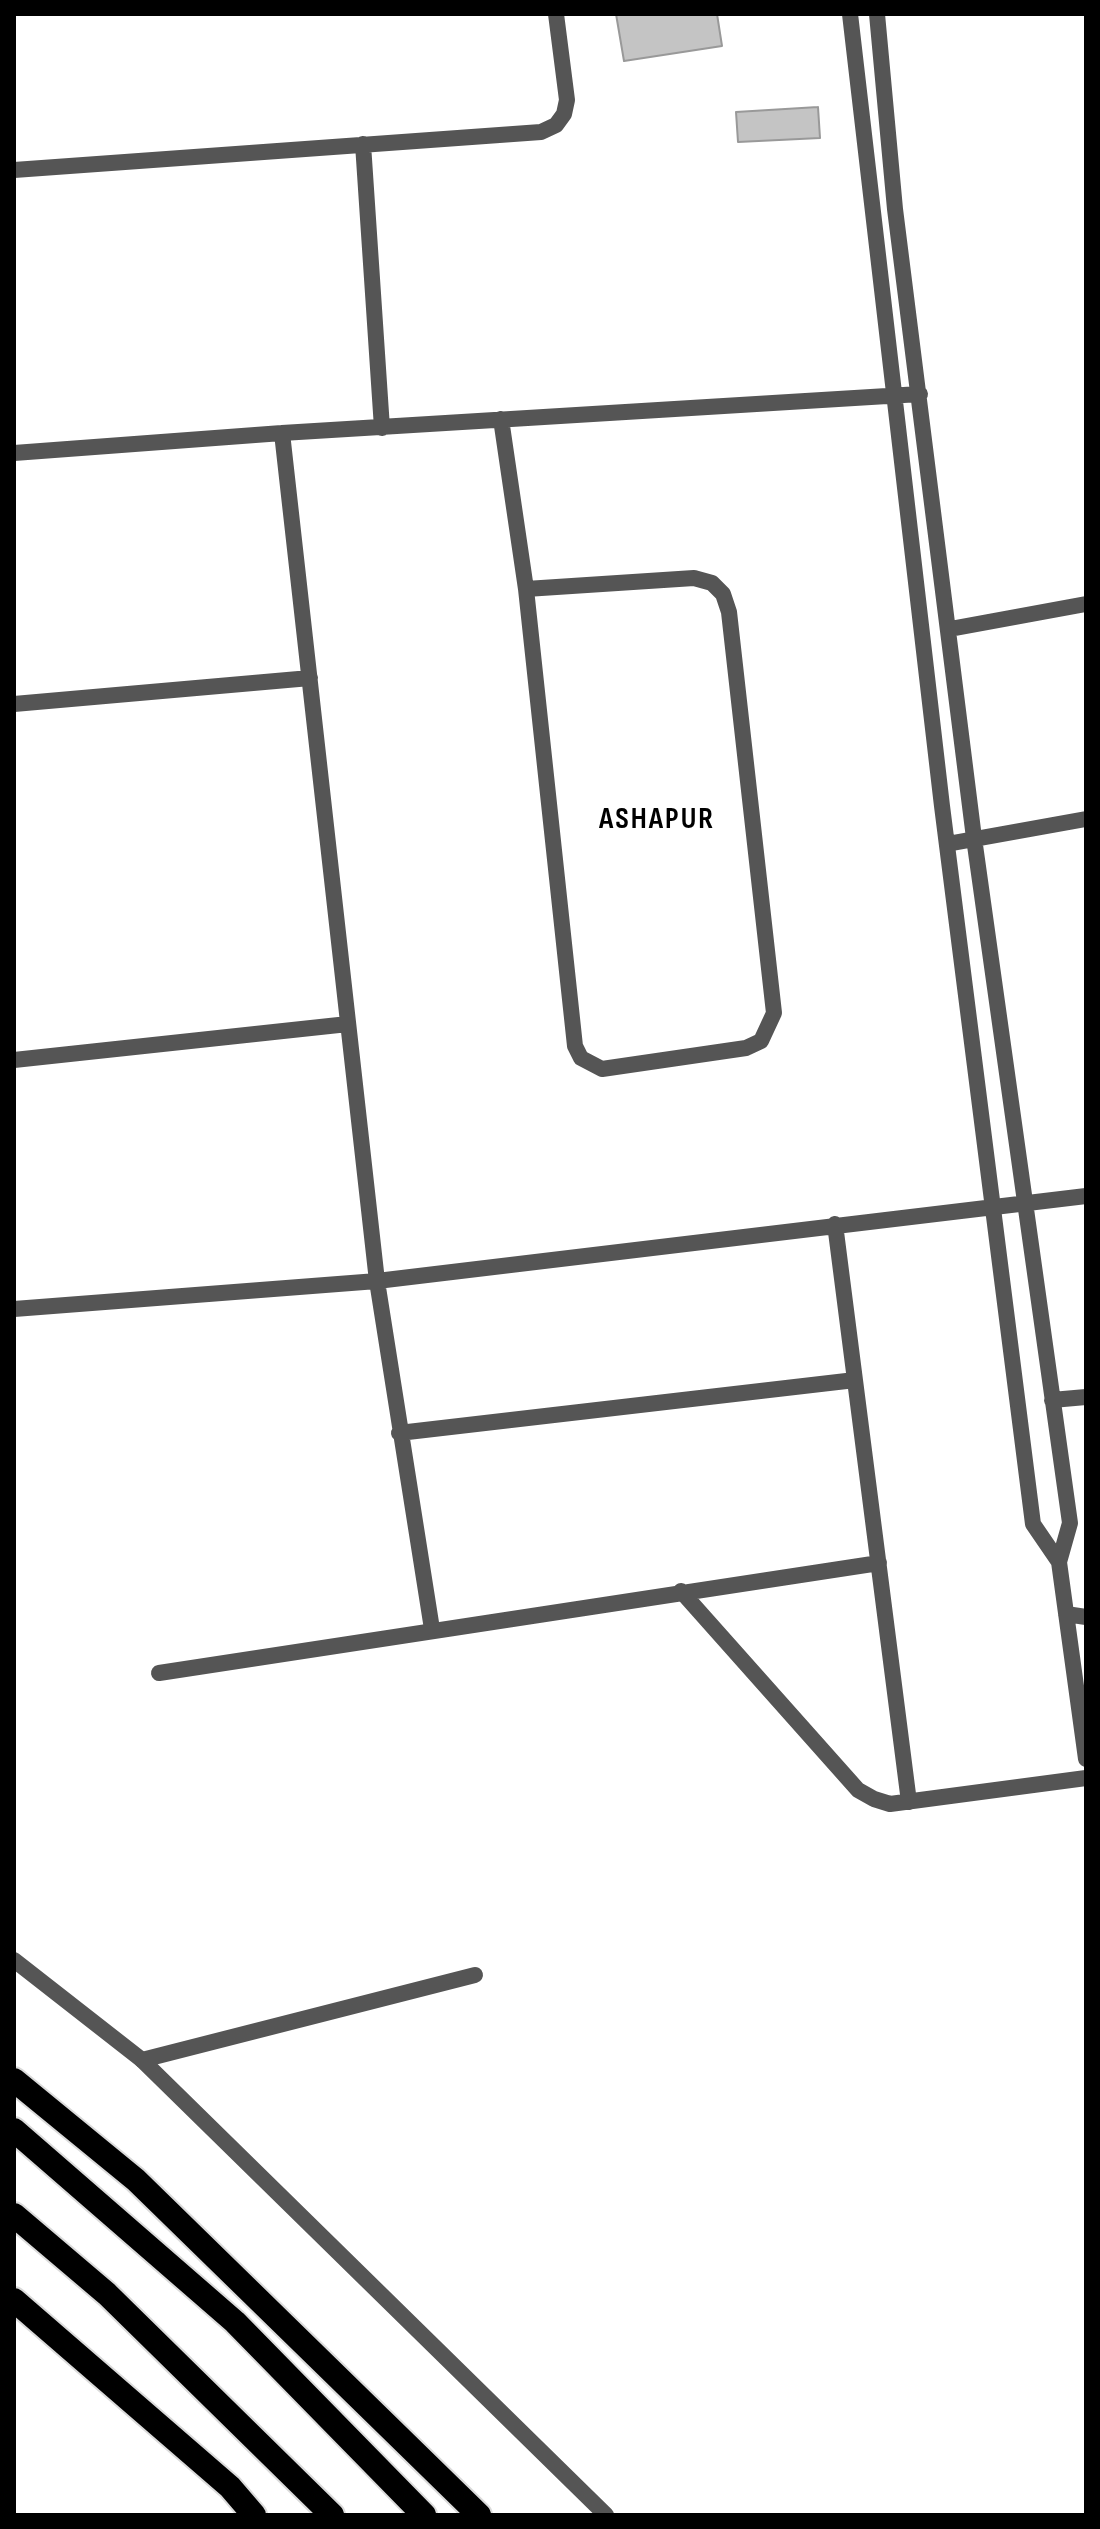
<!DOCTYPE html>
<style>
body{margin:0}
#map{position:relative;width:1100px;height:2529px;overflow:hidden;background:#fff;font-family:"Sofia Sans Condensed",sans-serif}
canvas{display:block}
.frame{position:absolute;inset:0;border:16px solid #000;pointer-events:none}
</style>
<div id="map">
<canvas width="1100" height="2529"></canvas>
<div class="frame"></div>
</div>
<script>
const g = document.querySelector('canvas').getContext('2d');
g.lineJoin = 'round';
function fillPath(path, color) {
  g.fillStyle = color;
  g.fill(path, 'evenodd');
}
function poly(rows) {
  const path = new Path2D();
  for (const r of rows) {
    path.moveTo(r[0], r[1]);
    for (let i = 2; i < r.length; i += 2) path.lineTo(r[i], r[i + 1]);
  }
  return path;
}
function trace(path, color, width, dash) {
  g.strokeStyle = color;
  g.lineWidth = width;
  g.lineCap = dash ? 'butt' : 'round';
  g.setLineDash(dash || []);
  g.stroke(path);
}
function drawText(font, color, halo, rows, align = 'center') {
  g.font = font + ' "Sofia Sans Condensed",sans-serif';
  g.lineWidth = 6;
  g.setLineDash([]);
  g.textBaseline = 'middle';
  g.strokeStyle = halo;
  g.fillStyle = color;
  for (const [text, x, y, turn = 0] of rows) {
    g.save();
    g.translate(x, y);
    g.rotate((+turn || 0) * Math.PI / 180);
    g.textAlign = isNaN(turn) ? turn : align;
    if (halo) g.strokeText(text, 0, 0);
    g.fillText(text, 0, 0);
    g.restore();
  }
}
const building = poly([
 [616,14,717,14,722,46,624,61,616,14],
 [818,107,820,138,738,142,736,112,818,107]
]);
fillPath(building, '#c4c4c4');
trace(building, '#999', 2);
const highway = poly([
 [14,2080,136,2180,479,2515],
 [14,2130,235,2322,424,2515],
 [14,2215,107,2294,332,2515],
 [14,2300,230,2487,254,2515]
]);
trace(highway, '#dbdbdb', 28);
trace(poly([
 [142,2060,475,1975]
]), '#555', 16);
trace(poly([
 [850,14,942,806,1033,1524,1059,1562],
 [877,14,895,209,974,838,1070,1523,1059,1562,1086,1759],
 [363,144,382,428],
 [14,170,541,132,556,125,564,114,567,100,556,14],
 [501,419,526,589,575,1046,581,1058,602,1069,746,1048,761,1041,774,1013,729,612,723,594,712,583,694,578,526,589],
 [282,433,377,1281,432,1629],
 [14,453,282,433,920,394],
 [950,629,1086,604],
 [14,704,310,678],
 [947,844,1086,819],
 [14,1060,348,1024],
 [835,1224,909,1802],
 [14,1309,377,1281,1086,1196],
 [1052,1400,1086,1397],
 [399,1433,855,1380],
 [681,1591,858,1790,874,1799,890,1804,1086,1778],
 [1066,1614,1086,1617],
 [159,1673,879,1563],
 [14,1960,142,2060,606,2515]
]), '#555', 16);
trace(highway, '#000', 24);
g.letterSpacing = '2px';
drawText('bold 30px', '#000', '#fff', [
 ["ASHAPUR",657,820]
]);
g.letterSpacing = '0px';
</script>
